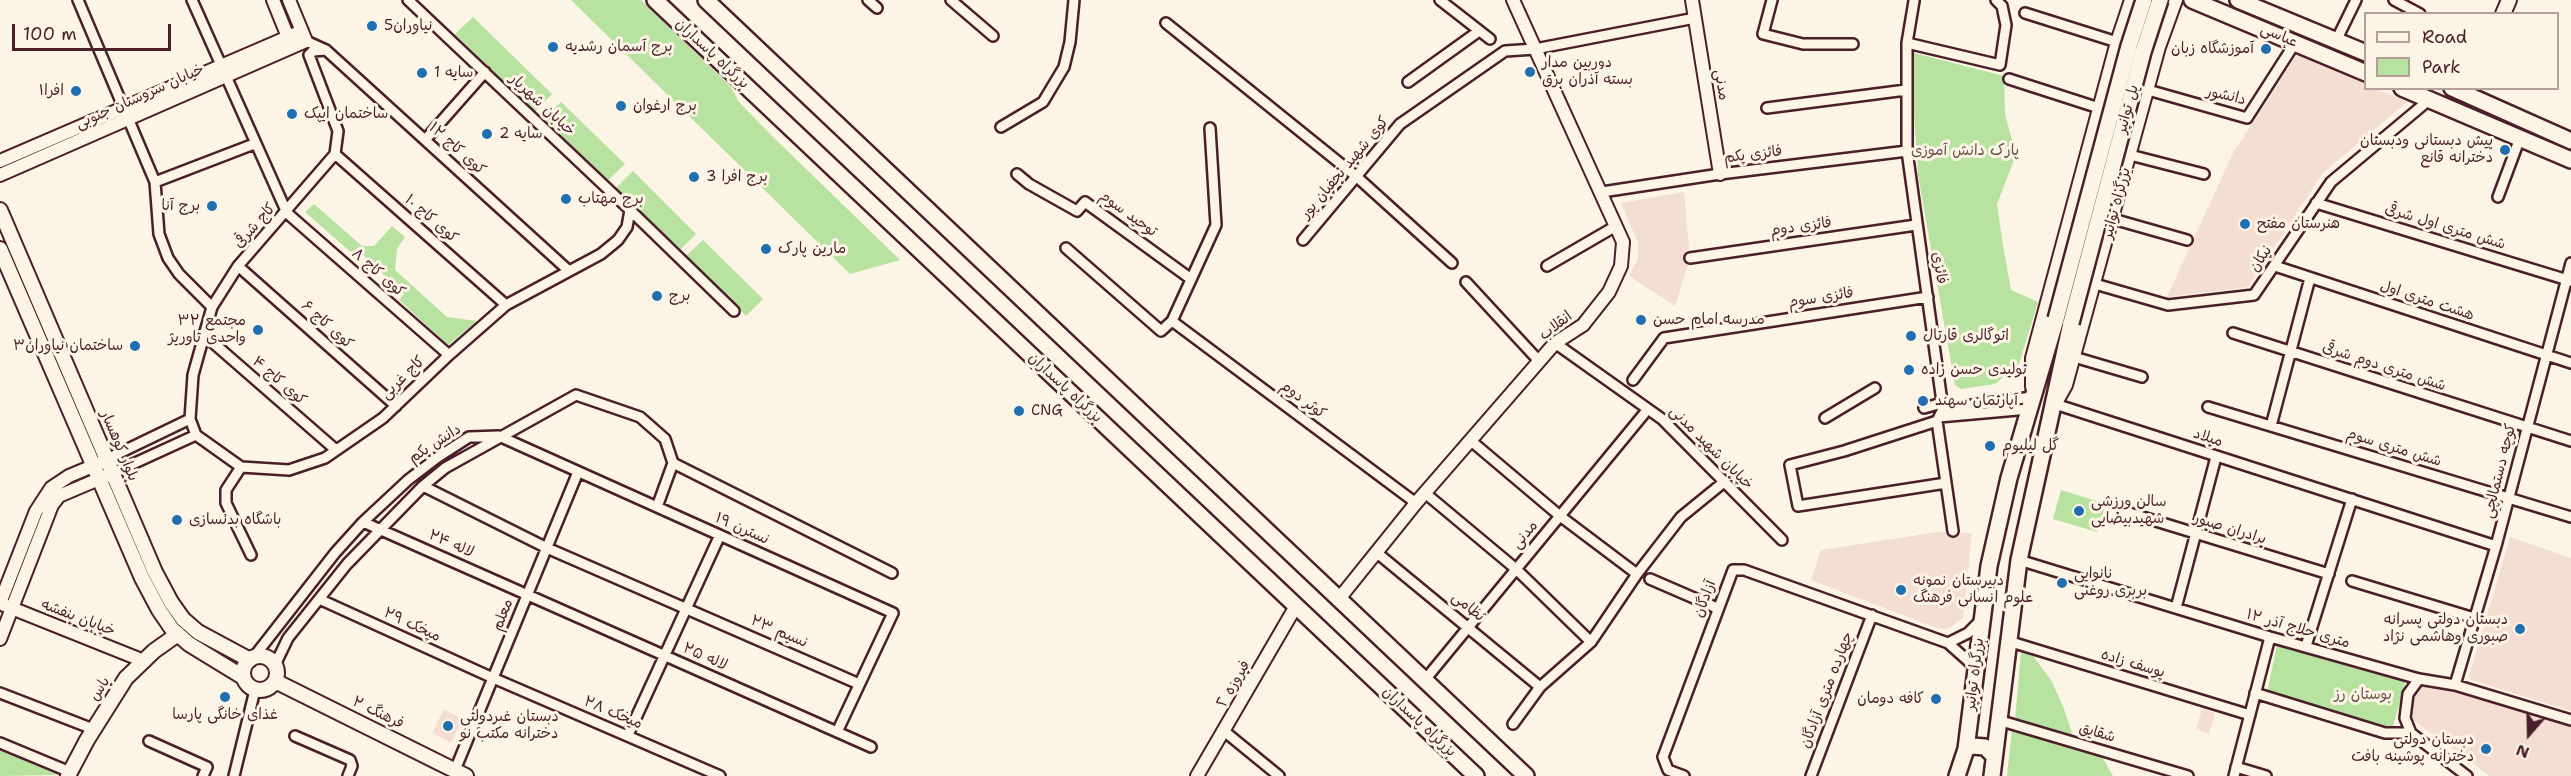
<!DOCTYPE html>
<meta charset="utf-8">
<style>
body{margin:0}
#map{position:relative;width:2571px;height:776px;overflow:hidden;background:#fcf5e5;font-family:"Shantell Sans",sans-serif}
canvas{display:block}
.legend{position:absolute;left:2364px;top:12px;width:195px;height:78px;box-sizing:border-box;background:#fcf5e5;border:2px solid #b59f9b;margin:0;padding:8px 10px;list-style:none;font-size:18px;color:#4a1f2b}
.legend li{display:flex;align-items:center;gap:12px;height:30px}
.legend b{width:30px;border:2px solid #b59f9b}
.north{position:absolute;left:2499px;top:704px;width:60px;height:60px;-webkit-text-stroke:4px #fcf5e5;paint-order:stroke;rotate:200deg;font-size:16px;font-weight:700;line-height:24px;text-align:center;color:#4a1f2b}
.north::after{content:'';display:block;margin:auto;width:21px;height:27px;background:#4a1f2b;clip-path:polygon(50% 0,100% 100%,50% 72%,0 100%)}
.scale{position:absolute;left:12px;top:24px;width:159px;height:27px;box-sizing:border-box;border:3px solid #4a1f2b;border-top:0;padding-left:8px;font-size:18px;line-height:21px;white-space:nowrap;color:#4a1f2b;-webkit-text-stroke:4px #fcf5e5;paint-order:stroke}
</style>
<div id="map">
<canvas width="2571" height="776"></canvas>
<ul class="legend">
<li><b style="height:8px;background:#fcf5e5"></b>Road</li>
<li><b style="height:16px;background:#b7e29f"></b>Park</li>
</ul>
<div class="north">N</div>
<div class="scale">100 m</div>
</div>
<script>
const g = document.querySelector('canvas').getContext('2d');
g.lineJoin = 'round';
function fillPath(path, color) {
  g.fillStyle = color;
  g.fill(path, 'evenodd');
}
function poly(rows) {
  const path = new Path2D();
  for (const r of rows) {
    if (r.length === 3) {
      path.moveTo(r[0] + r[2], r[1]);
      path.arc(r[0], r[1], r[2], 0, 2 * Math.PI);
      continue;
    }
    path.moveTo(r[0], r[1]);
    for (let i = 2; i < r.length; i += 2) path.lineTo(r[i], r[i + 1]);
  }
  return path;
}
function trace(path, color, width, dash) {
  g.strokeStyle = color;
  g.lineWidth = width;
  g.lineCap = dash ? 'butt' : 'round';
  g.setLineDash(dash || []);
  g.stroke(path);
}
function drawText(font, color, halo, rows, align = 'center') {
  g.font = font + ' "Shantell Sans","Playpen Sans Arabic",sans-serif';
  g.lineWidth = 6;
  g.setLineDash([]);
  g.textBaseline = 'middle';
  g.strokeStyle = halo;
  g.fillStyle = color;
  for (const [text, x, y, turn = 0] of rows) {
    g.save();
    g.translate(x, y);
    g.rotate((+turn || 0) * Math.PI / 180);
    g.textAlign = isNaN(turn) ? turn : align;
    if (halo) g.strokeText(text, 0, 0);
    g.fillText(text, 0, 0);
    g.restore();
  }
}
fillPath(poly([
 [2298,53,2365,83,2366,88,2377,89,2407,102,2323,173,2248,287,2167,297,2233,153],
 [1684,192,1690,258,1675,306,1629,276,1638,259,1638,243,1621,203],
 [1938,532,1972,533,1963,618,1949,628,1939,629,1811,580,1821,550],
 [2510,537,2571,558,2571,711,2468,679],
 [2430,684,2571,726,2571,776,2490,776,2414,721,2410,712,2412,698,2420,687],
 [444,709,463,719,451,743,432,733],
 [2202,709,2215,713,2209,734,2196,729]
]), '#f4ded2');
fillPath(poly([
 [571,0,641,0,731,87,739,102,771,135,900,260,850,274],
 [473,17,552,94,535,112,455,34],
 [1910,52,2004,76,2005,114,2016,155,1997,204,2003,245,2011,290,2038,302,2019,364,1995,384,1961,389,1955,385,1918,175],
 [561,102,625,164,607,181,544,118],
 [633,171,696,234,679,251,616,188],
 [314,204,362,246,374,246,392,226,405,237,397,249,395,270,447,317,477,321,448,345,399,300,404,294,358,250,354,255,305,212],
 [703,240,763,299,746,316,686,256],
 [2061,490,2106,504,2097,532,2053,519],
 [2277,645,2406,680,2392,730,2267,693],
 [2021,652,2033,656,2051,680,2063,706,2074,739,2015,720],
 [2012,730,2101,755,2113,776,2007,776],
 [0,750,58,775,0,776]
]), '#b7e29f');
const minor = poly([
 [78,0,155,182,159,234,168,258,179,274,212,307],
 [192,0,287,213,449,355],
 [868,0,877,8],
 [951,0,993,36],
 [1440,0,1490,39],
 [1772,0,1763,34,1803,44,1853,44],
 [2394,0,2420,14],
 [1914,1,1907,43,1907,151,1943,409,2032,397],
 [2025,13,2117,42],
 [1166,23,1357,177,1452,263],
 [306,41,326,50,569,271],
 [2336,41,2356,0],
 [1907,43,2000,65,2006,25,2002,6,1996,0],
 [2009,79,2099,108],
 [1408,82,1479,31],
 [2148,90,2247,118,2295,43],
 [1767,108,1906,90],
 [1001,127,1043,102,1064,67,1070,42,1074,0],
 [425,140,485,72],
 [335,154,506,305],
 [2130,155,2204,174],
 [1017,174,1029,184,1077,211,1085,202,1191,279],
 [155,182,254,144],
 [1602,192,1720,174,1907,151],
 [2498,197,2520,138],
 [2316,203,2571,281],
 [630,210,734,311],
 [2113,219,2187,240],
 [1303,240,1400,124,1505,51,1535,49,1695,18],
 [1066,248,1161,331,1172,321,1216,225,1210,128],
 [1690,258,1916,225],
 [238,266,396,406],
 [1547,266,1616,226],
 [2275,266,2571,363],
 [1466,282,1539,361],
 [2095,284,2168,305,2254,295,2331,182,2429,100],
 [1172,321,1416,503],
 [2233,333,2571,441],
 [203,334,336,450],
 [1555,343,1662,419,1782,540],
 [2074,357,2142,377],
 [1633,380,1664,338,1928,297],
 [2055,404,2496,546],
 [2208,407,2571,517],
 [1924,408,1942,403],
 [1943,409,1937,421,1953,531],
 [1939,417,2029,409],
 [1825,418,1875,388],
 [1937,421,1844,451,1790,465,1798,506,1946,483],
 [2271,426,2310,278],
 [196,435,241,467,289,470,325,458,383,418,449,355,506,305,601,254,618,240,627,227,630,210,408,0],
 [196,435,190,419,193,375,212,307,238,266,335,154,338,131,309,55,313,51,326,50],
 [1470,440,1560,516,1637,574],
 [107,459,190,419],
 [673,463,892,573],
 [241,467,226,490,226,503,251,555],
 [113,473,196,435],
 [423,486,547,548,859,684],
 [1425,493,1516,569,1591,642],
 [2123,511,2329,574],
 [363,522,871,747],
 [1376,552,1540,687],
 [2019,560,2270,637,2419,679,2455,685,2571,720],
 [1650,579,1717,608],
 [2352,581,2474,618],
 [319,599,493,678,720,776],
 [2176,608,2216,457],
 [2008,641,2250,715],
 [1948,643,1968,633,1980,621],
 [2306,646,2352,499],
 [253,658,335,553,363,522,408,480,438,457,469,437,499,436,893,613,837,732],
 [275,665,288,638,347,564,423,486,445,468,576,395,640,417,665,439,673,463,657,507],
 [2419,679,2408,694,2405,718,2411,733,2467,776],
 [1424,681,1648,409],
 [2455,685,2496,546,2571,263],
 [0,693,93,729],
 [2255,693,2385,733,2411,733],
 [1998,720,2188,776],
 [1513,724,1540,687,1591,642,1637,574,1681,517,1724,482],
 [1224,731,1279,776],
 [628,735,720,535],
 [295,736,350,760,352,766,348,776],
 [149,741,207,767,203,776],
 [0,743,70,772],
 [2236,767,2266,776],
 [455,770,578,472],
 [234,776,255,690],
 [1684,776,1668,770,1663,757,1733,570,1744,570,1948,643,1976,668],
 [1811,776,1872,615],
 [2234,776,2270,637]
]);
const tertiary = poly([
 [273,0,290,42],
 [1692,0,1720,174],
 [0,161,302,31],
 [0,175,306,41,289,0],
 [2032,387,2032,358,2117,42,2131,0],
 [2057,401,2066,385,2159,47,2176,0],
 [1338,600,1416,503,1555,343,1583,325,1609,292,1621,266,1623,242,1513,0],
 [0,603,36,511,51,488,69,476,100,463],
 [4,605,144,661],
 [0,639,52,505,59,496,106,476],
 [1197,776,1296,606]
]);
const secondary = poly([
 [2503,14,2509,0],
 [0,210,155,572,171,602,183,619,198,632,250,660],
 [0,249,142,578,159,610,172,629,189,644,243,677],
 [260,673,17],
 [275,681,466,776],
 [68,776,87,740,126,678,154,651,178,634]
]);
const primary = poly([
 [2192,0,2366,73],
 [2238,0,2366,53],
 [2402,88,2571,160],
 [2452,88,2571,141]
]);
const trunk = poly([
 [655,0,1476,776],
 [706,0,1526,776],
 [1966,749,1972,746,1985,747,1994,756],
 [1957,776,1966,749,1989,566,2009,478,2056,319],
 [1992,776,2019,560,2071,323]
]);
trace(minor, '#4a1f2b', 14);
trace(tertiary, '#4a1f2b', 16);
trace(secondary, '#4a1f2b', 18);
trace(primary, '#4a1f2b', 20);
trace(trunk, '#4a1f2b', 20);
trace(minor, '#fcf5e5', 9);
trace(tertiary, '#fcf5e5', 12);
trace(secondary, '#fcf5e5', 14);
trace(primary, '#fcf5e5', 15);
trace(trunk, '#fcf5e5', 15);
const trunkBridge = poly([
 [2056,319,2129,46,2144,0],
 [2071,323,2143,52,2160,0]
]);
trace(trunkBridge, '#4a1f2b', 20, []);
trace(trunkBridge, '#fcf5e5', 15);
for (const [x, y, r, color] of [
 [372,26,6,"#1f6fb2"],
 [553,47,6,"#1f6fb2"],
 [2266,49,6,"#1f6fb2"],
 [1530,72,6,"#1f6fb2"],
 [422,73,6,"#1f6fb2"],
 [76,91,6,"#1f6fb2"],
 [621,106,6,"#1f6fb2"],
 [292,114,6,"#1f6fb2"],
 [487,134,6,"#1f6fb2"],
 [2505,150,6,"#1f6fb2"],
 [694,177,6,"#1f6fb2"],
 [566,199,6,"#1f6fb2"],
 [212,206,6,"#1f6fb2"],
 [2245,224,6,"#1f6fb2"],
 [766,249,6,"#1f6fb2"],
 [657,296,6,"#1f6fb2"],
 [1641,320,6,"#1f6fb2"],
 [258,330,6,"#1f6fb2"],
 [1911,336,6,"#1f6fb2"],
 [135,346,6,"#1f6fb2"],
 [1909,370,6,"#1f6fb2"],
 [1923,401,6,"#1f6fb2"],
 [1019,411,6,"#1f6fb2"],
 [1990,446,6,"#1f6fb2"],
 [2079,511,6,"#1f6fb2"],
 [177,520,6,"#1f6fb2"],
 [2062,583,6,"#1f6fb2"],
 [1901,590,6,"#1f6fb2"],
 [2520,629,6,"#1f6fb2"],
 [225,697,6,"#1f6fb2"],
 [1936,699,6,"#1f6fb2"],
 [448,726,6,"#1f6fb2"],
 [2486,749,6,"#1f6fb2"]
]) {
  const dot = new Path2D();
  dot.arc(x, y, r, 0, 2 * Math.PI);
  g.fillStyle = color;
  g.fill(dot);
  trace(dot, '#fcf5e5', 2);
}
drawText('15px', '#4a1f2b', '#fcf5e5', [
 ["نیاوران5",384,26],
 ["برج آسمان رشدیه",565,47],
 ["آموزشگاه زبان",2254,49,"right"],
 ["دوربین مدار",1542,63],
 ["بسته آذران برق",1542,80],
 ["سایه 1",434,73],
 ["افرا۱",64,91,"right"],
 ["برج ارغوان",633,106],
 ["ساختمان ایپک",304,114],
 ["سایه 2",499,134],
 ["پیش دبستانی ودبستان",2493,141,"right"],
 ["دخترانه قانع",2493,158,"right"],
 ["برج افرا 3",706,177],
 ["برج مهتاب",578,199],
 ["برج آنا",200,206,"right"],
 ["هنرستان مفتح",2257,224],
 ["مارین پارک",778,249],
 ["برج",669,296],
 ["مدرسه امام حسن",1653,320],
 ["مجتمع ۳۲",246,321,"right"],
 ["واحدی تاوریژ",246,338,"right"],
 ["اتو‌گالری قارتال",1923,336],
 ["ساختمان نیاوران۳",123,346,"right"],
 ["تولیدی حسن زاده",1921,370],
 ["آپارتمان سهند",1935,401],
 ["CNG",1031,411],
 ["گل لیلیوم",2002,446],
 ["سالن ورزشی",2091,502],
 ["شهیدبیضایی",2091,519],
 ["باشگاه بدنسازی",189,520],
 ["نانوایی",2074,574],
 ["بربری روغنی",2074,591],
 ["دبیرستان نمونه",1913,581],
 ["علوم انسانی فرهنگ",1913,598],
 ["دبستان دولتی پسرانه",2508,620,"right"],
 ["صبوری وهاشمی نژاد",2508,637,"right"],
 ["کافه دومان",1924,699,"right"],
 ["غذای خانگی پارسا",225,715,"center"],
 ["دبستان غیردولتی",460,717],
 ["دخترانه مکتب نو",460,734],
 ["دبستان دولتی",2474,740,"right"],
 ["دخترانه پوشینه بافت",2474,757,"right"]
], 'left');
drawText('15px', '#4a1f2b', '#fcf5e5', [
 ["عباسى",2279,36,23],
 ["بزرگراه پاسداران",712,54,43],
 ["مدنی",1721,85,81],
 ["دانشور",2226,96,13],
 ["خیابان سروستان جنوبی",140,97,-24],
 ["خیابان شهریار",542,105,43],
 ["پل توانیر",2128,109,-75],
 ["کوی کاج ۱۲",457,149,42],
 ["فائزی یکم",1753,155,-7],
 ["کوی شهید نجفیان پور",1345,168,-50],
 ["بزرگراه توانیر",2117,203,-75],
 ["توحید سوم",1128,214,36],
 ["کوی کاج ۱۰",431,219,41],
 ["کاج شرقی",255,226,-48],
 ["فائزی دوم",1801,227,-8],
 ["شش متری اول شرقی",2445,227,17],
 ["نیکان",2261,259,-56],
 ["فائزی",1939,268,81],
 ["کوی کاج ۸",378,273,41],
 ["فائزی سوم",1821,298,-9],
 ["هشت متری اول",2427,301,18],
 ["کوی کاج ۶",327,325,42],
 ["انقلاب",1556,326,-38],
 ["شش متری دوم شرقی",2384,367,18],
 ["کاج غربی",403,378,-44],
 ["کوی کاج ۴",279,381,41],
 ["بزرگراه پاسداران",1065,388,43],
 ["کوثر دوم",1303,400,37],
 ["میلاد",2208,438,18],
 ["دانش یکم",435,444,-33],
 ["بلوار کوهسار",119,446,67],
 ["خیابان شهید مدنی",1711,448,45],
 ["شش متری سوم",2394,448,17],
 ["کوچه دستمالچی",2500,471,-76],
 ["نسترن ۱۹",742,529,24],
 ["برادران صبور",2230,529,17],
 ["مدنی",1525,535,-50],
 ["لاله ۲۴",451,544,24],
 ["آزادگان",1705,599,-69],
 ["نظامی",1468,607,39],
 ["معلم",503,615,-68],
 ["خیابان بنفشه",78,618,21],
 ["میخک ۲۹",412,625,25],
 ["۱۲ متری حلاج آذر",2298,629,16],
 ["نسیم ۲۳",779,632,23],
 ["لاله ۲۵",705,657,24],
 ["یوسف زاده",2133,664,17],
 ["بزرگراه توانیر",1975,674,-83],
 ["فیروزه ٢",1234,684,-60],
 ["یاس",100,689,-57],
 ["چهارده متری آزادگان",1827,690,-69],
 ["فرهنگ ۲",378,713,26],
 ["میخک ۲۸",613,713,23],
 ["بزرگراه پاسداران",1419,722,43],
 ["شقایق",2097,733,16]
]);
drawText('15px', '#655048', '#fcf5e5', [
 ["پارک دانش آموزی",1965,151],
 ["بوستان رز",2363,695]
]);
</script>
